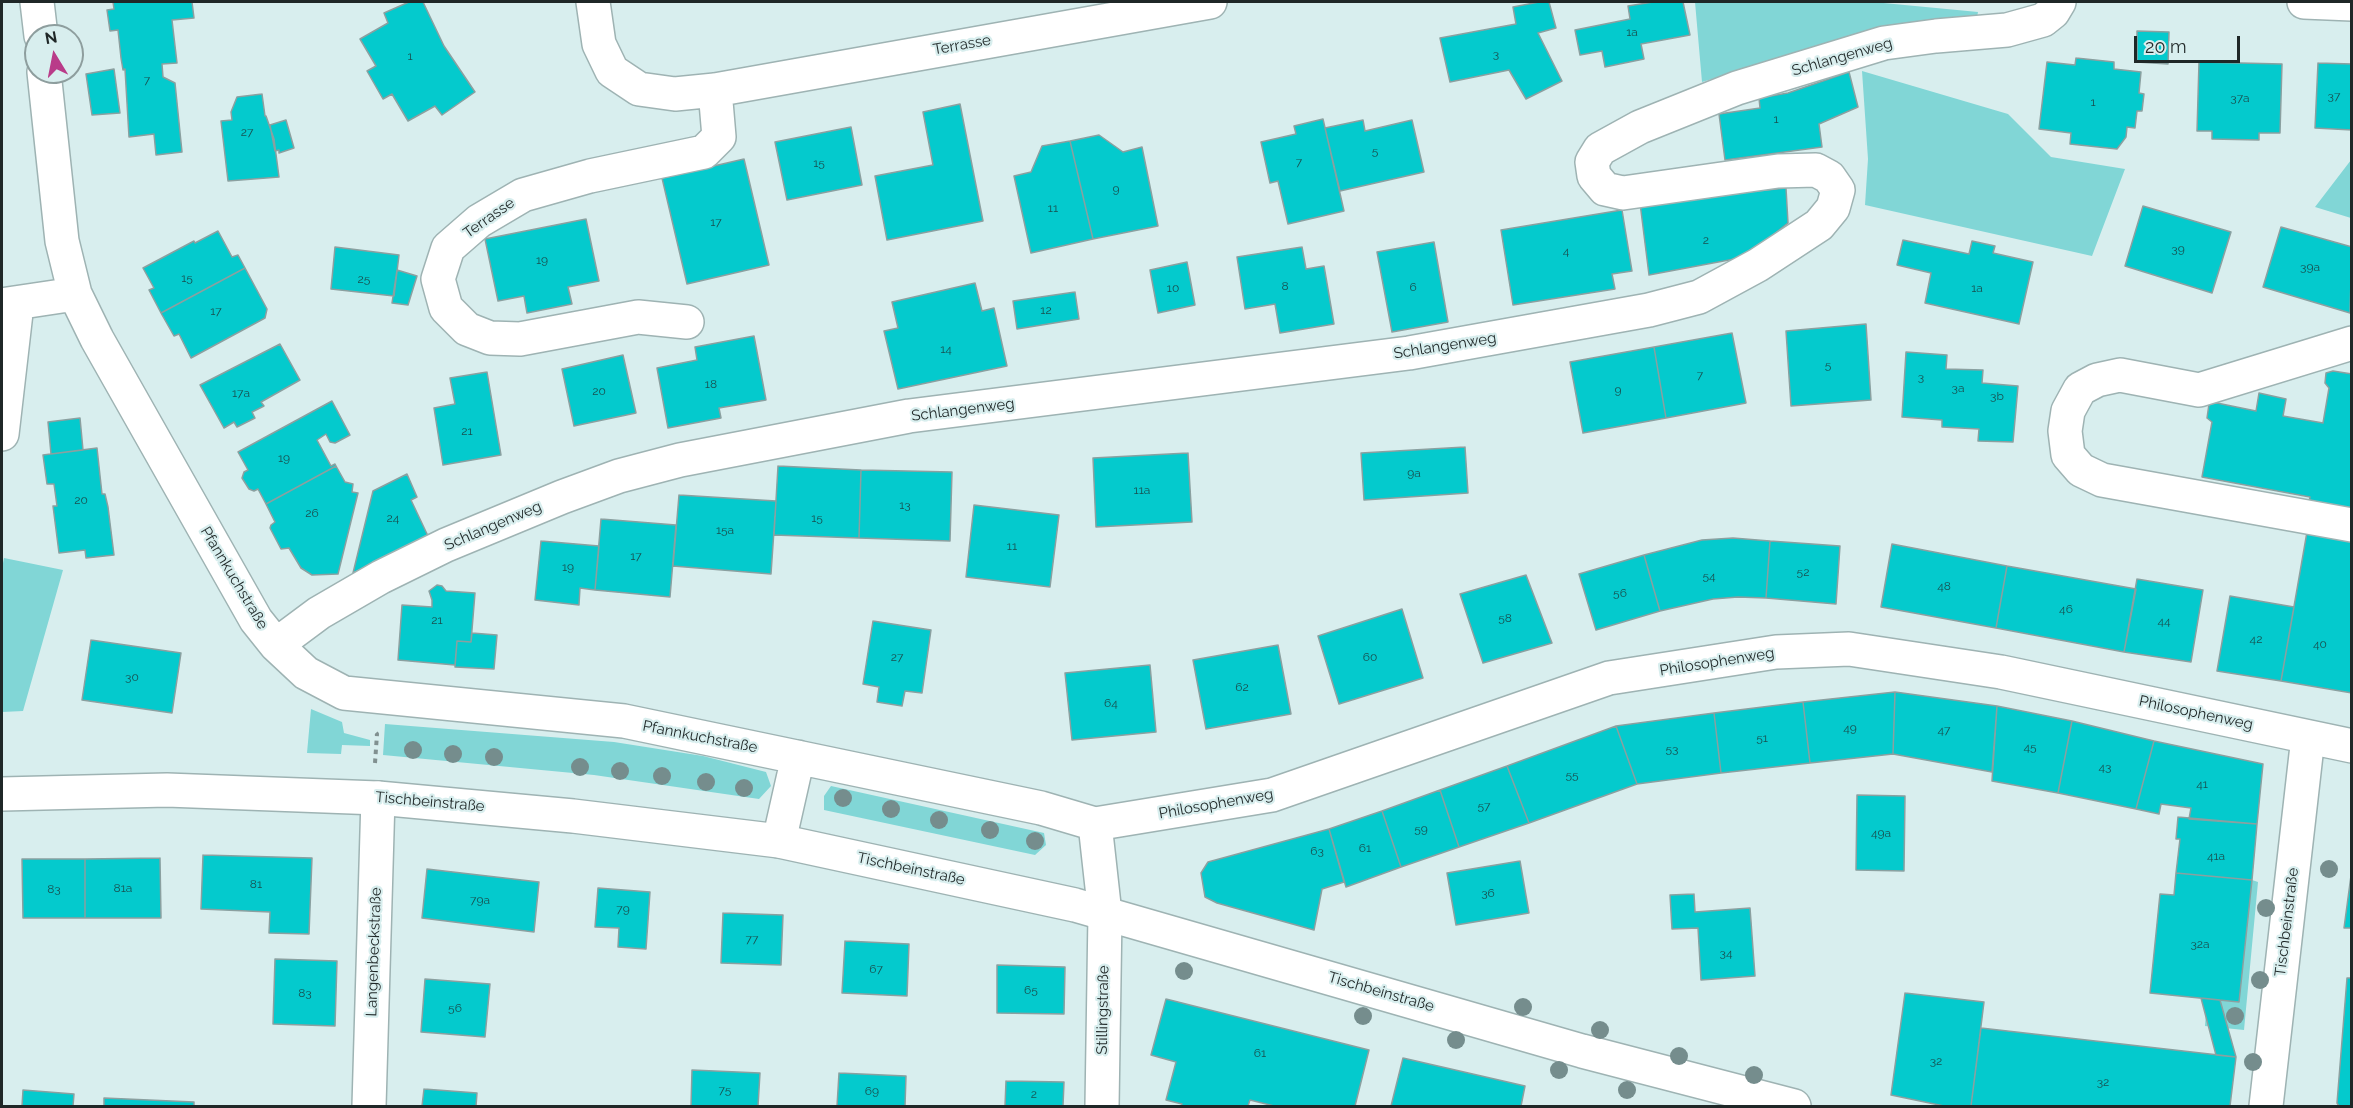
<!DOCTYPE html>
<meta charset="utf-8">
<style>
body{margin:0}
#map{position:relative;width:2353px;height:1108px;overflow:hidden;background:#d8eeee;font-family:Raleway,sans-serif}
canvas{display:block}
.frame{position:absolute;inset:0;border:3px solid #1f2727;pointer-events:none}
.north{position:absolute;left:24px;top:24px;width:60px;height:60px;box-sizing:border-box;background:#d8eeee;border:2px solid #8e9e9e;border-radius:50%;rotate:350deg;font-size:16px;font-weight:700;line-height:24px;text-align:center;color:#1f2727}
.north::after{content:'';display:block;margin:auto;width:21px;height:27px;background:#b93b89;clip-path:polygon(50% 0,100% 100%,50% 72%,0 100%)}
.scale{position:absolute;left:2134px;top:36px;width:106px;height:27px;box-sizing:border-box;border:3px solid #1f2727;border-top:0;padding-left:8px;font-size:18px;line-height:21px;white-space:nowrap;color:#1f2727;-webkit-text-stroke:4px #d8eeee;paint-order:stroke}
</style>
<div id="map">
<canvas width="2353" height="1108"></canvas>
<div class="frame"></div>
<div class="north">N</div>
<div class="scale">20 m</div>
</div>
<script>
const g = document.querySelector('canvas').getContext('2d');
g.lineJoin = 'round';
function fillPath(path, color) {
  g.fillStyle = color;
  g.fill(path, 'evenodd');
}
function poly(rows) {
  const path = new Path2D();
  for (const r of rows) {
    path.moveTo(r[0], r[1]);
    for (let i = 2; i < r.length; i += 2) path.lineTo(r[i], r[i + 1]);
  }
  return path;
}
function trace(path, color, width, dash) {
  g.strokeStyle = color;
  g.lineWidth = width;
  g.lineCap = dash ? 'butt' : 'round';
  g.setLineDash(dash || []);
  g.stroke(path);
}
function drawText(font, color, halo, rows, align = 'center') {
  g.font = font + ' Raleway,sans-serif';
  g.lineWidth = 4.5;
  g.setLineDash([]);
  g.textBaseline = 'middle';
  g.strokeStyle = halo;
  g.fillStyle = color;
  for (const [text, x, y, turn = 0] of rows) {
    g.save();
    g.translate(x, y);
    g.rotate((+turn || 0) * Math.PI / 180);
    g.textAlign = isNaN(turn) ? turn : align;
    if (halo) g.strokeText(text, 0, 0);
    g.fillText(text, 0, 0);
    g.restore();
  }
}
fillPath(poly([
 [1695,2,1873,2,1978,12,1977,17,1880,29,1702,82],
 [1862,71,2008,114,2051,157,2125,169,2092,256,1865,205,1868,159],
 [2351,160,2351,218,2315,207],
 [4,558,63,570,23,711,2,712,2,568],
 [311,709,342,722,344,733,370,740,370,746,342,745,341,754,307,753],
 [385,724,614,742,703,756,766,772,771,786,759,799,594,775,383,755],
 [831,786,1044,833,1046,845,1035,855,824,810,824,796],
 [2252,880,2258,882,2244,1030,2205,1026,2207,999,2239,1002]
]), '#81d6d6');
const building = poly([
 [113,2,192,2,194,18,172,20,177,63,162,64,163,77,175,83,182,152,156,155,154,134,129,137,125,69,123,70,121,58,118,30,110,31,107,10,114,9,113,2],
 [409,2,423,2,444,46,475,92,442,115,435,106,408,121,392,94,383,99,367,71,376,66,360,39,388,23,384,13,409,2],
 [1539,2,1549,2,1556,28,1538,33,1562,81,1526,99,1509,70,1450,82,1440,38,1516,24,1513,7,1539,2],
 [1653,2,1683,2,1690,35,1641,44,1644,59,1605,67,1602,51,1580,55,1575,30,1630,19,1628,6,1653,2],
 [2137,31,2169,32,2168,64,2137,62,2137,31],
 [2076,58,2114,62,2114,69,2141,72,2139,93,2144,94,2142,111,2137,111,2135,128,2127,127,2126,137,2117,149,2070,144,2071,133,2039,129,2047,62,2075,65,2076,58],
 [2199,62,2282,64,2280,133,2259,133,2259,140,2212,139,2212,131,2197,131,2199,62],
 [2318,63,2352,64,2352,130,2315,128,2318,63],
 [114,69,120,113,92,115,86,74,114,69],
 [1849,72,1858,107,1819,124,1822,147,1725,160,1719,114,1760,108,1759,98,1788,93,1849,72],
 [262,94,265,116,266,116,274,139,279,177,228,181,221,121,232,120,231,112,237,97,262,94],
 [960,104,983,221,887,240,875,176,933,165,923,112,960,104],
 [1323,119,1344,211,1288,224,1278,181,1270,183,1261,142,1296,134,1294,126,1323,119],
 [286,120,294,148,279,153,279,150,275,151,270,125,286,120],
 [1363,120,1365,131,1412,120,1424,172,1340,191,1325,128,1363,120],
 [851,127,862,185,787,200,775,142,851,127],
 [1099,135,1123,152,1142,147,1158,226,1093,239,1070,141,1099,135],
 [1070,141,1093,239,1031,253,1014,176,1031,172,1042,146,1070,141],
 [744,159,769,265,687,284,662,178,744,159],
 [1786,188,1788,223,1745,257,1649,275,1640,203,1786,188],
 [2143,206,2231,232,2212,293,2125,266,2143,206],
 [1622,210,1632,271,1612,274,1615,289,1513,305,1501,230,1622,210],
 [586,219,599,281,568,287,572,304,527,313,524,296,498,301,485,239,586,219],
 [2281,227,2352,247,2350,313,2263,287,2281,227],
 [218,231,232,257,238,255,245,268,161,313,149,290,154,288,143,268,194,241,195,243,218,231],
 [1903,240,1969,254,1972,241,1995,246,1993,253,2033,262,2019,324,1925,303,1931,273,1897,265,1903,240],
 [1434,242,1448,322,1392,332,1377,252,1434,242],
 [335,247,399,255,394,296,331,289,335,247],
 [1302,247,1306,269,1324,266,1334,324,1280,333,1275,304,1245,309,1237,257,1302,247],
 [1187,262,1195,305,1158,313,1150,270,1187,262],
 [245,268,267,309,265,318,191,358,179,334,174,336,161,313,245,268],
 [397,270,417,276,408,305,392,303,397,270],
 [975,283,982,311,994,308,1007,366,898,389,884,331,898,328,892,302,975,283],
 [1075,292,1079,319,1017,329,1013,301,1075,292],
 [1866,324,1871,400,1791,406,1786,331,1866,324],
 [1732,333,1746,403,1666,418,1654,347,1732,333],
 [754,336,766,400,719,408,721,418,668,428,657,368,697,360,695,347,754,336],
 [280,344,300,380,261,402,264,406,252,412,255,418,237,427,234,422,224,428,200,385,280,344],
 [1654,347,1666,418,1583,433,1570,362,1654,347],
 [1906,352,1947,355,1946,369,1983,370,1982,383,2018,386,2013,442,1978,441,1979,429,1942,427,1942,420,1902,417,1906,352],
 [623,355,636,413,574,426,562,369,623,355],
 [2333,371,2352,374,2352,514,2308,506,2310,497,2202,477,2212,422,2207,418,2209,404,2217,403,2256,411,2259,393,2286,399,2283,416,2323,423,2329,388,2325,383,2326,373,2333,371],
 [487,372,501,455,443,465,434,408,455,404,450,378,487,372],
 [332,401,350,435,335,443,330,442,326,434,317,440,331,466,335,464,336,466,266,504,258,489,254,491,249,489,242,478,244,472,248,470,238,452,332,401],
 [80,418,83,450,51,454,48,422,80,418],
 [1465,447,1468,493,1364,500,1361,453,1465,447],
 [97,448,102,494,105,494,108,507,114,555,86,558,85,550,59,553,53,506,57,506,54,484,47,484,43,455,97,448],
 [1188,453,1192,522,1096,527,1093,458,1188,453],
 [336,466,345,482,353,484,352,492,358,493,338,574,312,575,301,568,289,548,281,549,270,528,271,525,275,522,266,504,336,466],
 [778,466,861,470,859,538,774,535,778,466],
 [861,470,952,472,950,541,859,538,861,470],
 [407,474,417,497,411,500,428,536,353,573,373,491,407,474],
 [679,495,776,501,771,574,673,566,679,495],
 [974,505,1059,515,1050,587,966,577,974,505],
 [601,519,676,525,670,597,595,590,601,519],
 [2307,532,2352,540,2352,693,2281,681,2307,532],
 [1733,538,1770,541,1766,598,1738,597,1713,599,1660,611,1644,555,1702,540,1733,538],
 [541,541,599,546,595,590,580,588,579,605,535,600,541,541],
 [1770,541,1840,546,1836,604,1766,598,1770,541],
 [1892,544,2007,566,1996,628,1881,607,1892,544],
 [1644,555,1660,611,1596,630,1579,574,1644,555],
 [2007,566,2136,589,2124,652,1996,628,2007,566],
 [1526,575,1552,643,1483,663,1460,594,1526,575],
 [2137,579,2203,590,2191,662,2124,652,2137,579],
 [437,585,442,586,446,591,475,593,471,642,457,641,455,665,398,660,402,605,432,607,432,600,429,591,437,585],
 [2230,596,2294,607,2281,681,2217,671,2230,596],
 [1402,609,1423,678,1339,704,1318,636,1402,609],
 [873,621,931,630,922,693,905,691,902,706,877,702,879,687,863,684,873,621],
 [472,633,497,635,494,669,455,667,457,641,471,642,472,633],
 [91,640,181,653,172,713,82,700,91,640],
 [1278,645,1291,714,1206,729,1193,660,1278,645],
 [1150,665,1156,732,1072,740,1065,673,1150,665],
 [1895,692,1893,754,1810,763,1803,702,1895,692],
 [1895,692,1997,706,1992,772,1893,754,1895,692],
 [1803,702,1810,763,1721,773,1714,713,1803,702],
 [1997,706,2072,721,2058,793,1992,781,1997,706],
 [1714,713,1721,773,1637,784,1616,726,1714,713],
 [2072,721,2154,741,2136,809,2058,793,2072,721],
 [1616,726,1637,784,1529,823,1507,766,1616,726],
 [2154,741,2263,764,2257,824,2189,819,2191,808,2161,804,2159,814,2136,809,2154,741],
 [1507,766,1529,823,1459,847,1440,790,1507,766],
 [1440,790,1459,847,1401,867,1382,811,1440,790],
 [1857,795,1905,796,1904,871,1856,870,1857,795],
 [1382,811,1401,867,1346,887,1329,829,1382,811],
 [2178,817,2257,824,2252,880,2176,873,2180,839,2176,839,2178,817],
 [1329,829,1344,882,1322,889,1314,930,1217,903,1205,897,1201,873,1208,862,1329,829],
 [203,855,312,858,309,934,269,933,270,912,201,909,203,855],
 [160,858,161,918,85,918,85,859,160,858],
 [22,859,85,859,85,918,23,918,22,859],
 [1520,861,1529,913,1456,925,1447,873,1520,861],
 [2352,868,2352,928,2344,928,2352,868],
 [427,869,539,882,534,932,422,918,427,869],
 [2176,873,2252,880,2239,1002,2150,993,2160,894,2174,895,2176,873],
 [598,888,650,892,646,949,618,947,619,928,595,927,598,888],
 [1694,894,1695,912,1750,908,1755,976,1701,980,1698,928,1672,929,1670,895,1694,894],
 [723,913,783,915,781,965,721,963,723,913],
 [845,941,909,944,907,996,842,993,845,941],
 [275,959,337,961,335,1026,273,1024,275,959],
 [997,965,1065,967,1064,1014,997,1013,997,965],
 [2347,978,2352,978,2352,1106,2339,1106,2337,1103,2347,978],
 [425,979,490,984,485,1037,421,1032,425,979],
 [1905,993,1984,1002,1971,1106,1944,1106,1891,1095,1905,993],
 [2201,998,2220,1000,2236,1057,2216,1055,2201,998],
 [1166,999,1369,1050,1355,1106,1274,1106,1250,1100,1248,1106,1181,1106,1182,1104,1166,1100,1176,1062,1151,1055,1166,999],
 [1981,1028,2236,1057,2230,1106,1971,1106,1981,1028],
 [1403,1058,1525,1086,1521,1106,1391,1106,1403,1058],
 [692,1070,760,1073,758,1106,691,1106,692,1070],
 [839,1073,906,1076,905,1106,837,1106,839,1073],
 [1006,1081,1064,1082,1063,1106,1005,1106,1006,1081],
 [424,1089,477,1093,476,1106,422,1106,424,1089],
 [23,1090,74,1094,73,1106,22,1106,23,1090],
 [104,1098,194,1102,194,1106,104,1106,104,1098]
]);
fillPath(building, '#04cacd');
trace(building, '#8ba0a0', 1.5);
const minor = poly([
 [37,2,41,36],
 [593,2,599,44,612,71,639,89,675,94,715,90,1210,2],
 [2304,2,2352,4],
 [44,72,62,241,75,294,97,339,256,620,276,645,306,673,344,693,624,721,1041,808,1095,824,1272,795,1609,678,1776,652,1849,649,2001,672,2352,746],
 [2,305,75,294],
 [687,322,638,317,520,339,490,338,467,329,446,308,438,279,448,248,479,221,523,195,590,176,704,152,719,137,715,90],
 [2352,343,2199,390,2120,375,2097,380,2080,389,2068,411,2065,431,2068,455,2081,470,2102,480,2352,525],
 [2,434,17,304],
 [276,645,319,613,381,577,446,545,562,497,619,476,680,460,909,416,1409,353,1649,310,1699,297,1758,265,1819,225,1833,208,1838,190,1829,177,1816,170,1778,171,1623,193,1605,189,1594,176,1592,162,1600,149,1640,127,1737,88,1884,43,1936,36,2007,30,2043,20,2053,12,2059,2],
 [1095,824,1105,914,1102,1106],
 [779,841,798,757],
 [369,1106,378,798],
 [2266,1106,2308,737]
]);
const major = poly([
 [2,794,167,790,378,798,573,816,779,841,1075,905,1582,1051,1794,1106]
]);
trace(minor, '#9eb3b3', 36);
trace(major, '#9eb3b3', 36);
trace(poly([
 [375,763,377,734,376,733]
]), '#819090', 4, [4.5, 4.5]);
trace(minor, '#fff', 33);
trace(major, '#fff', 33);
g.fillStyle = '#758d8d';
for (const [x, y] of [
 [413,750],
 [453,754],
 [494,757],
 [580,767],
 [620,771],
 [662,776],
 [706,782],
 [744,788],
 [843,798],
 [891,809],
 [939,820],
 [990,830],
 [1035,841],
 [2329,869],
 [2266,908],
 [1184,971],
 [2260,980],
 [1523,1007],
 [1363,1016],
 [2235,1016],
 [1600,1030],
 [1456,1040],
 [1679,1056],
 [2253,1062],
 [1559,1070],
 [1754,1075],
 [1627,1090]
]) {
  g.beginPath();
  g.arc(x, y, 9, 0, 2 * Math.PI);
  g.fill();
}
drawText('12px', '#185050', null, [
 ["1a",1632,32],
 ["3",1496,54],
 ["1",410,56],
 ["7",147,80],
 ["37",2334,96],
 ["37a",2240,98],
 ["1",2093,102],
 ["1",1776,119],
 ["27",247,132],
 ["5",1375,151],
 ["7",1299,162],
 ["15",819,163],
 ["9",1116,189],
 ["11",1053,208],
 ["17",716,222],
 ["2",1706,240],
 ["39",2178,249],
 ["4",1566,251],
 ["19",542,260],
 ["39a",2310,267],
 ["15",187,278],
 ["25",364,279],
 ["8",1285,286],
 ["6",1413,287],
 ["10",1173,288],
 ["1a",1977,288],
 ["12",1046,310],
 ["17",216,311],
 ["14",946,349],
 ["5",1828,365],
 ["7",1700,375],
 ["3",1921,377],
 ["18",711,384],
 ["3a",1958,388],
 ["9",1618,390],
 ["20",599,391],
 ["17a",241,393],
 ["3b",1997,396],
 ["21",467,431],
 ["19",284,458],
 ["9a",1414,473],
 ["11a",1142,490],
 ["20",81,500],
 ["13",905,505],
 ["26",312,513],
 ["24",393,518],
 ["15",817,518],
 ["15a",725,530],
 ["11",1012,546],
 ["17",636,556],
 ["19",568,567],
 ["52",1803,572],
 ["54",1709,576],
 ["48",1944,586],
 ["56",1620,593],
 ["46",2066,609],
 ["58",1505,618],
 ["21",437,620],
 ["44",2164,621],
 ["42",2256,639],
 ["40",2320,644],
 ["27",897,657],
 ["60",1370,657],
 ["30",132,677],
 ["62",1242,687],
 ["64",1111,703],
 ["49",1850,728],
 ["47",1944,730],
 ["51",1762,738],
 ["45",2030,747],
 ["53",1672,749],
 ["43",2105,767],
 ["55",1572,775],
 ["41",2202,784],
 ["57",1484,806],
 ["59",1421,829],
 ["49a",1881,833],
 ["61",1365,848],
 ["63",1317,851],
 ["41a",2216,856],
 ["81",256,884],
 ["81a",123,888],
 ["83",54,889],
 ["36",1488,893],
 ["79a",480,900],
 ["79",623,909],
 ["77",752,939],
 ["32a",2200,944],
 ["34",1726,953],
 ["67",876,969],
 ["65",1031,990],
 ["83",305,993],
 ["56",455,1008],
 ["61",1260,1053],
 ["32",1936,1061],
 ["32",2103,1082],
 ["75",725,1090],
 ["69",872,1091],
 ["2",1034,1094]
]);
drawText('15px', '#1f2727', '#d8eeee', [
 ["Terrasse",962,45,-10],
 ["Schlangenweg",1842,57,-16],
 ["Terrasse",489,218,-35],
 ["Schlangenweg",1445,346,-9],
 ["Schlangenweg",963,410,-7],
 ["Schlangenweg",493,526,-23],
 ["Pfannkuchstraße",234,578,59],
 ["Philosophenweg",1717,662,-9],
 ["Philosophenweg",2196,713,12],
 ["Pfannkuchstraße",700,737,11],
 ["Tischbeinstraße",430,802,5],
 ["Philosophenweg",1216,804,-10],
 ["Tischbeinstraße",911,869,12],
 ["Tischbeinstraße",2287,922,-83],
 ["Langenbeckstraße",374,952,-88],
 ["Tischbeinstraße",1381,992,16],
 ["Stillingstraße",1103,1010,-89]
]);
</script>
